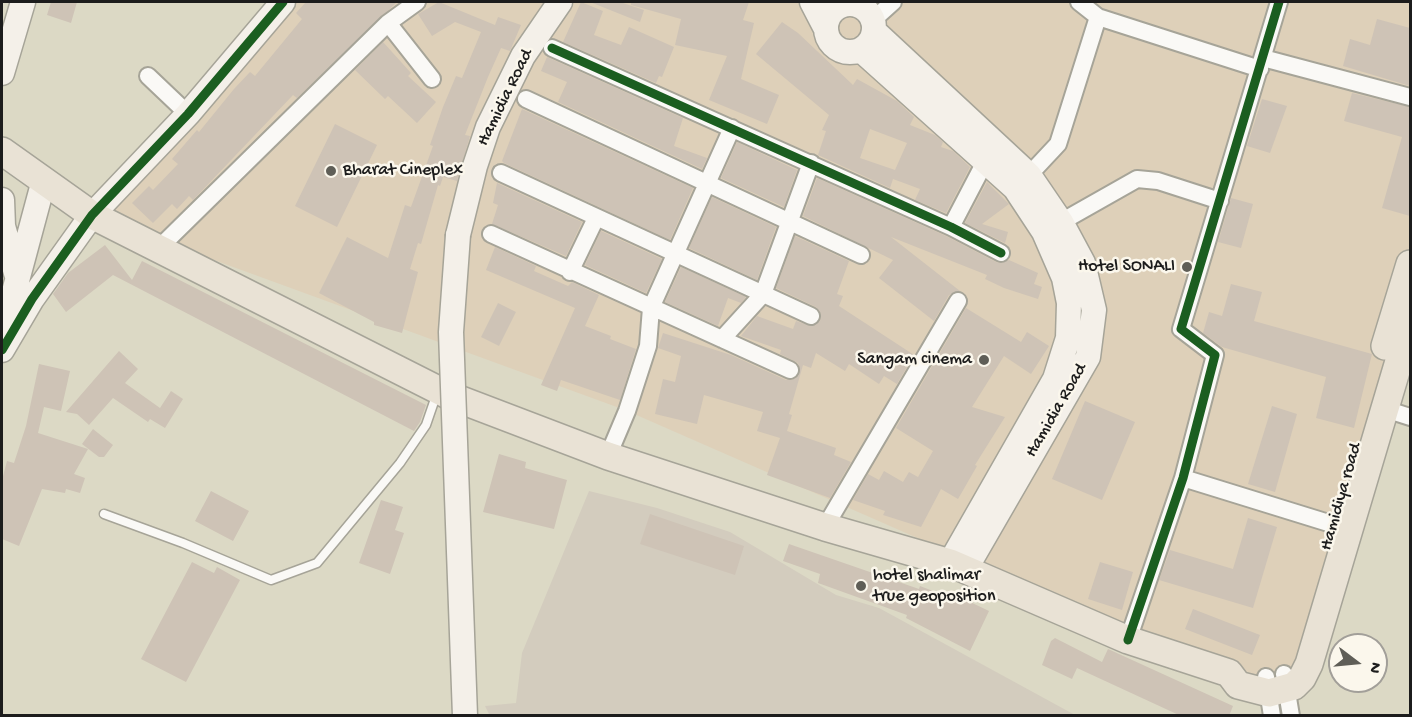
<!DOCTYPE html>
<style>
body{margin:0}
#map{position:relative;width:1412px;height:717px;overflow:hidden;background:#dcd9c5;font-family:"Gochi Hand",sans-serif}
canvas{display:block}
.frame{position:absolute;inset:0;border:3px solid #1c1c1c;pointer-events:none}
.north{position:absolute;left:1328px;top:633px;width:60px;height:60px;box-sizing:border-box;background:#fbf7ec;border:2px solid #a29f99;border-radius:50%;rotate:106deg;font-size:16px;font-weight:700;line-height:24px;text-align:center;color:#1c1c1c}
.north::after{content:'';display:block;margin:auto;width:21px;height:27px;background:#5f5e57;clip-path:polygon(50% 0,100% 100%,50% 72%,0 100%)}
</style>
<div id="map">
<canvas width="1412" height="717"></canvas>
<div class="frame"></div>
<div class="north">N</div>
</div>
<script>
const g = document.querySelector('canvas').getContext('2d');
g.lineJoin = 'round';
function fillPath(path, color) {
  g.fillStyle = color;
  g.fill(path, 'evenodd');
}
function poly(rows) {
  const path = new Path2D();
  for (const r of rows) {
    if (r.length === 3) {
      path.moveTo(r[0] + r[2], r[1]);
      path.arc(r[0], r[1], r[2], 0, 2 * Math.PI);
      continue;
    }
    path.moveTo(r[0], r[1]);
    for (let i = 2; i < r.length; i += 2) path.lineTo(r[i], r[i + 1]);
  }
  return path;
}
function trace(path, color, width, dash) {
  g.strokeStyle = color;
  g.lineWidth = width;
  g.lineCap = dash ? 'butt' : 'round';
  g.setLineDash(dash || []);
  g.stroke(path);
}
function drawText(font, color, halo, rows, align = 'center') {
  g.font = font + ' "Gochi Hand",sans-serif';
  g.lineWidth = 5;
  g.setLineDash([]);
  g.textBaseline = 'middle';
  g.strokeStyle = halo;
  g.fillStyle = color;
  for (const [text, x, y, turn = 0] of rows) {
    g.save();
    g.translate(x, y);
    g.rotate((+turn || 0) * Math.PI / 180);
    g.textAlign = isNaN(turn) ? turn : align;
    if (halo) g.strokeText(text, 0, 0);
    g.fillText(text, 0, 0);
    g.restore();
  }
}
fillPath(poly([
 [289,2,1410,2,1410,308,1283,698,625,410,88,214]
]), '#ded0b9');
fillPath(poly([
 [589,491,657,508,730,532,836,595,879,608,1075,715,490,716,485,706,516,703,522,653]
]), '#d3ccbe');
fillPath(poly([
 [51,2,77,2,71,23,47,15],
 [306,2,397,2,297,98,293,95,193,200,189,196,177,209,172,204,153,223,132,203,149,186,153,190,178,164,172,159,197,130,199,132,234,89,250,72,255,76,302,19,296,13],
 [439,2,495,25,498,17,521,25,510,51,501,48,488,77,465,135,470,136,457,181,443,177,440,186,438,185,421,244,418,243,410,269,418,272,402,333,374,325,374,322,319,293,347,237,388,258,405,205,411,207,433,146,430,145,443,107,456,76,462,78,481,32,455,22,432,36,418,14],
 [581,2,603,11,594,35,621,45,629,27,674,47,662,77,659,76,656,83,563,42],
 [590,2,620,2,644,10,640,22],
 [631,2,749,2,743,20,754,23,741,79,779,95,767,124,709,100,727,56,675,45,681,19,631,5],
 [1377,19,1410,28,1410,86,1343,66,1350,39,1370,45],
 [782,22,798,33,853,85,857,79,897,101,914,117,910,125,935,135,943,142,941,147,953,151,970,167,946,213,915,200,920,189,893,179,890,188,818,155,826,131,822,130,829,115,756,54],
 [870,129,907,143,895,170,860,158],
 [383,42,411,73,408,76,436,102,417,123,388,96,385,99,355,70],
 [547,57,683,118,674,146,707,158,702,169,558,102,567,82,541,71],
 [1352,93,1410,107,1410,216,1382,208,1402,137,1344,121],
 [1262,99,1287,106,1270,153,1247,146],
 [522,109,693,188,670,240,504,163,502,161],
 [335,124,377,145,337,227,295,206],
 [737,142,797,170,784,207,721,178],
 [817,178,946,236,996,262,1002,263,1009,260,1038,273,1034,284,1042,287,1038,299,1004,288,985,279,987,275,891,237,960,291,949,295,934,321,879,278,893,260,803,216],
 [987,182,1009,204,982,224,1008,232,1005,243,965,223],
 [497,183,582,222,566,256,492,224,498,205,493,203],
 [712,197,776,227,757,280,689,248],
 [1231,198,1253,204,1241,248,1218,242],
 [601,231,662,259,646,293,585,265],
 [795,236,849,261,837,294,843,296,839,306,914,355,897,384,884,376,879,384,849,364,845,371,816,353,811,368,803,365,789,414,792,415,787,431,836,448,834,455,851,462,830,498,767,475,780,438,757,431,763,412,704,395,697,424,655,414,663,379,675,382,681,356,658,348,663,333,731,355,786,380,792,380,799,375,798,363,780,354,781,350,741,336,757,316,793,329,796,321,811,326,820,321,821,314,816,307,776,288],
 [105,245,132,280,142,261,426,405,420,422,414,431,113,275,66,312,53,294,68,273],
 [495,247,536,266,534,271,568,286,572,282,599,295,585,326,611,336,610,339,636,349,620,400,561,380,557,391,541,385,575,308,486,270],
 [681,267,746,297,741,303,728,298,718,326,665,302],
 [1231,284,1262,292,1254,321,1372,354,1354,428,1316,418,1326,377,1222,347,1203,333,1209,312,1222,316],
 [498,303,516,312,499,346,481,337],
 [966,308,1021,342,1027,332,1049,346,1031,374,1004,356,972,407,1005,417,975,465,977,466,958,499,941,489,921,527,883,515,885,511,853,500,868,474,879,480,884,471,903,482,909,472,918,477,933,451,896,428],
 [119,351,138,369,125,383,160,408,171,391,183,399,165,428,150,419,148,422,113,398,89,425,77,414,66,412],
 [39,364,70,371,61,411,44,407,38,433,88,449,74,474,85,478,80,493,66,489,65,493,42,489,19,546,2,539,2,480,7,461,14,463,26,426],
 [1085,401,1135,422,1102,500,1052,479],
 [1272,406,1297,414,1275,492,1248,484],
 [93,429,113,445,104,457,99,457,82,444],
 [499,454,526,462,525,468,567,480,554,529,483,512],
 [211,491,249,511,233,541,195,521],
 [381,500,403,507,395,530,404,533,390,574,359,563],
 [650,514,744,546,735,575,640,544],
 [1248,518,1277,527,1253,608,1159,580,1170,550,1233,569],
 [789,544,919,589,920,586,964,603,966,600,989,611,970,651,906,618,907,615,818,583,820,574,783,561],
 [192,562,214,573,217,567,240,580,186,682,141,659],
 [1100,562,1133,572,1122,610,1088,599],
 [1193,609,1260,635,1252,655,1185,629],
 [1055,638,1102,662,1108,649,1233,706,1229,716,1181,716,1077,668,1072,679,1042,665,1051,641]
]), '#cec3b6');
const lane = poly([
 [104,514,183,543,271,580,317,563,400,463,426,425,437,393]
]);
const street = poly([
 [1079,2,1098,17,1260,69],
 [873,20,893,2],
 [388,23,432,79],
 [552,48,951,227,1001,253],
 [1263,58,1410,97],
 [148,76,188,114],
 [526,99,861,255],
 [501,173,811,316],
 [1029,175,1058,144,1098,17],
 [1061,222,1137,179,1158,181,1220,201],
 [951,227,986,160],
 [491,234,790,370],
 [158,249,388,23,417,2],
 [570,272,596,218],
 [722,339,763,294,811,163],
 [1385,409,1410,417],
 [608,456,627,411,648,346,651,308,732,128],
 [1183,478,1335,525],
 [825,527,958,301],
 [1128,640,1183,478,1215,355,1181,329,1279,2],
 [1284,674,1291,716],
 [1266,677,1272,716]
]);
const secondary = poly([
 [812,2,825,27],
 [850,28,24],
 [874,31,1029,175,1061,222,1083,263,1094,310,1088,357,965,570],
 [861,50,1015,188,1044,232,1064,278,1069,303,1068,338,1055,379,954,556],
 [2,73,23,2],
 [2,200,3,226,16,273],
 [458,235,475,166,488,127,523,56,560,2],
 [3,333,44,180],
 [2,350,32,299,92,215,188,114,283,2]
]);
const primary = poly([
 [2,151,92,215,448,395,608,456,825,527,950,563,1128,640,1229,673,1238,685,1269,693,1294,686,1302,678,1309,664,1410,324],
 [1385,346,1410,264]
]);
trace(lane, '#a6a498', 11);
trace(street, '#a6a498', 20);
trace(secondary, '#a6a498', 27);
trace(primary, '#a6a498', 30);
trace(lane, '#faf9f6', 8);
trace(street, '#faf9f6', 16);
trace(secondary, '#f4f0e9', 24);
trace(primary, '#e9e2d5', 27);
const secondaryBridge = poly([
 [458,235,451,332,465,716]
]);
trace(secondaryBridge, '#a6a498', 27, []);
trace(secondaryBridge, '#f4f0e9', 24);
trace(poly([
 [552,48,951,227,1001,253],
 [2,350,32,299,92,215,188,114,283,2],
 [1128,640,1183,478,1215,355,1181,329,1279,2]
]), '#1b5e20', 9);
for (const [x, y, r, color] of [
 [331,171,6,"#5f5e57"],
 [1187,267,6,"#5f5e57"],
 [984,360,6,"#5f5e57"],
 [861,586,6,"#5f5e57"]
]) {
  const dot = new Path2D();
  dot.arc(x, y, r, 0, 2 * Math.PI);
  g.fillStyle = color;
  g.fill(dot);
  trace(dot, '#fbf7ec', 2);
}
drawText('18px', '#1c1c1c', '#fbf7ec', [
 ["Hamidia Road",506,98,-64],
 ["Hamidia Road",1057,411,-60],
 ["Hamidiya road",1342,497,-74]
]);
drawText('18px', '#1c1c1c', '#fbf7ec', [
 ["Bharat Cineplex",343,171],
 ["Hotel SONALI",1175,267,"right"],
 ["Sangam cinema",972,360,"right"],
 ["hotel shalimar",873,576],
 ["true geoposition",873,597]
], 'left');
</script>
